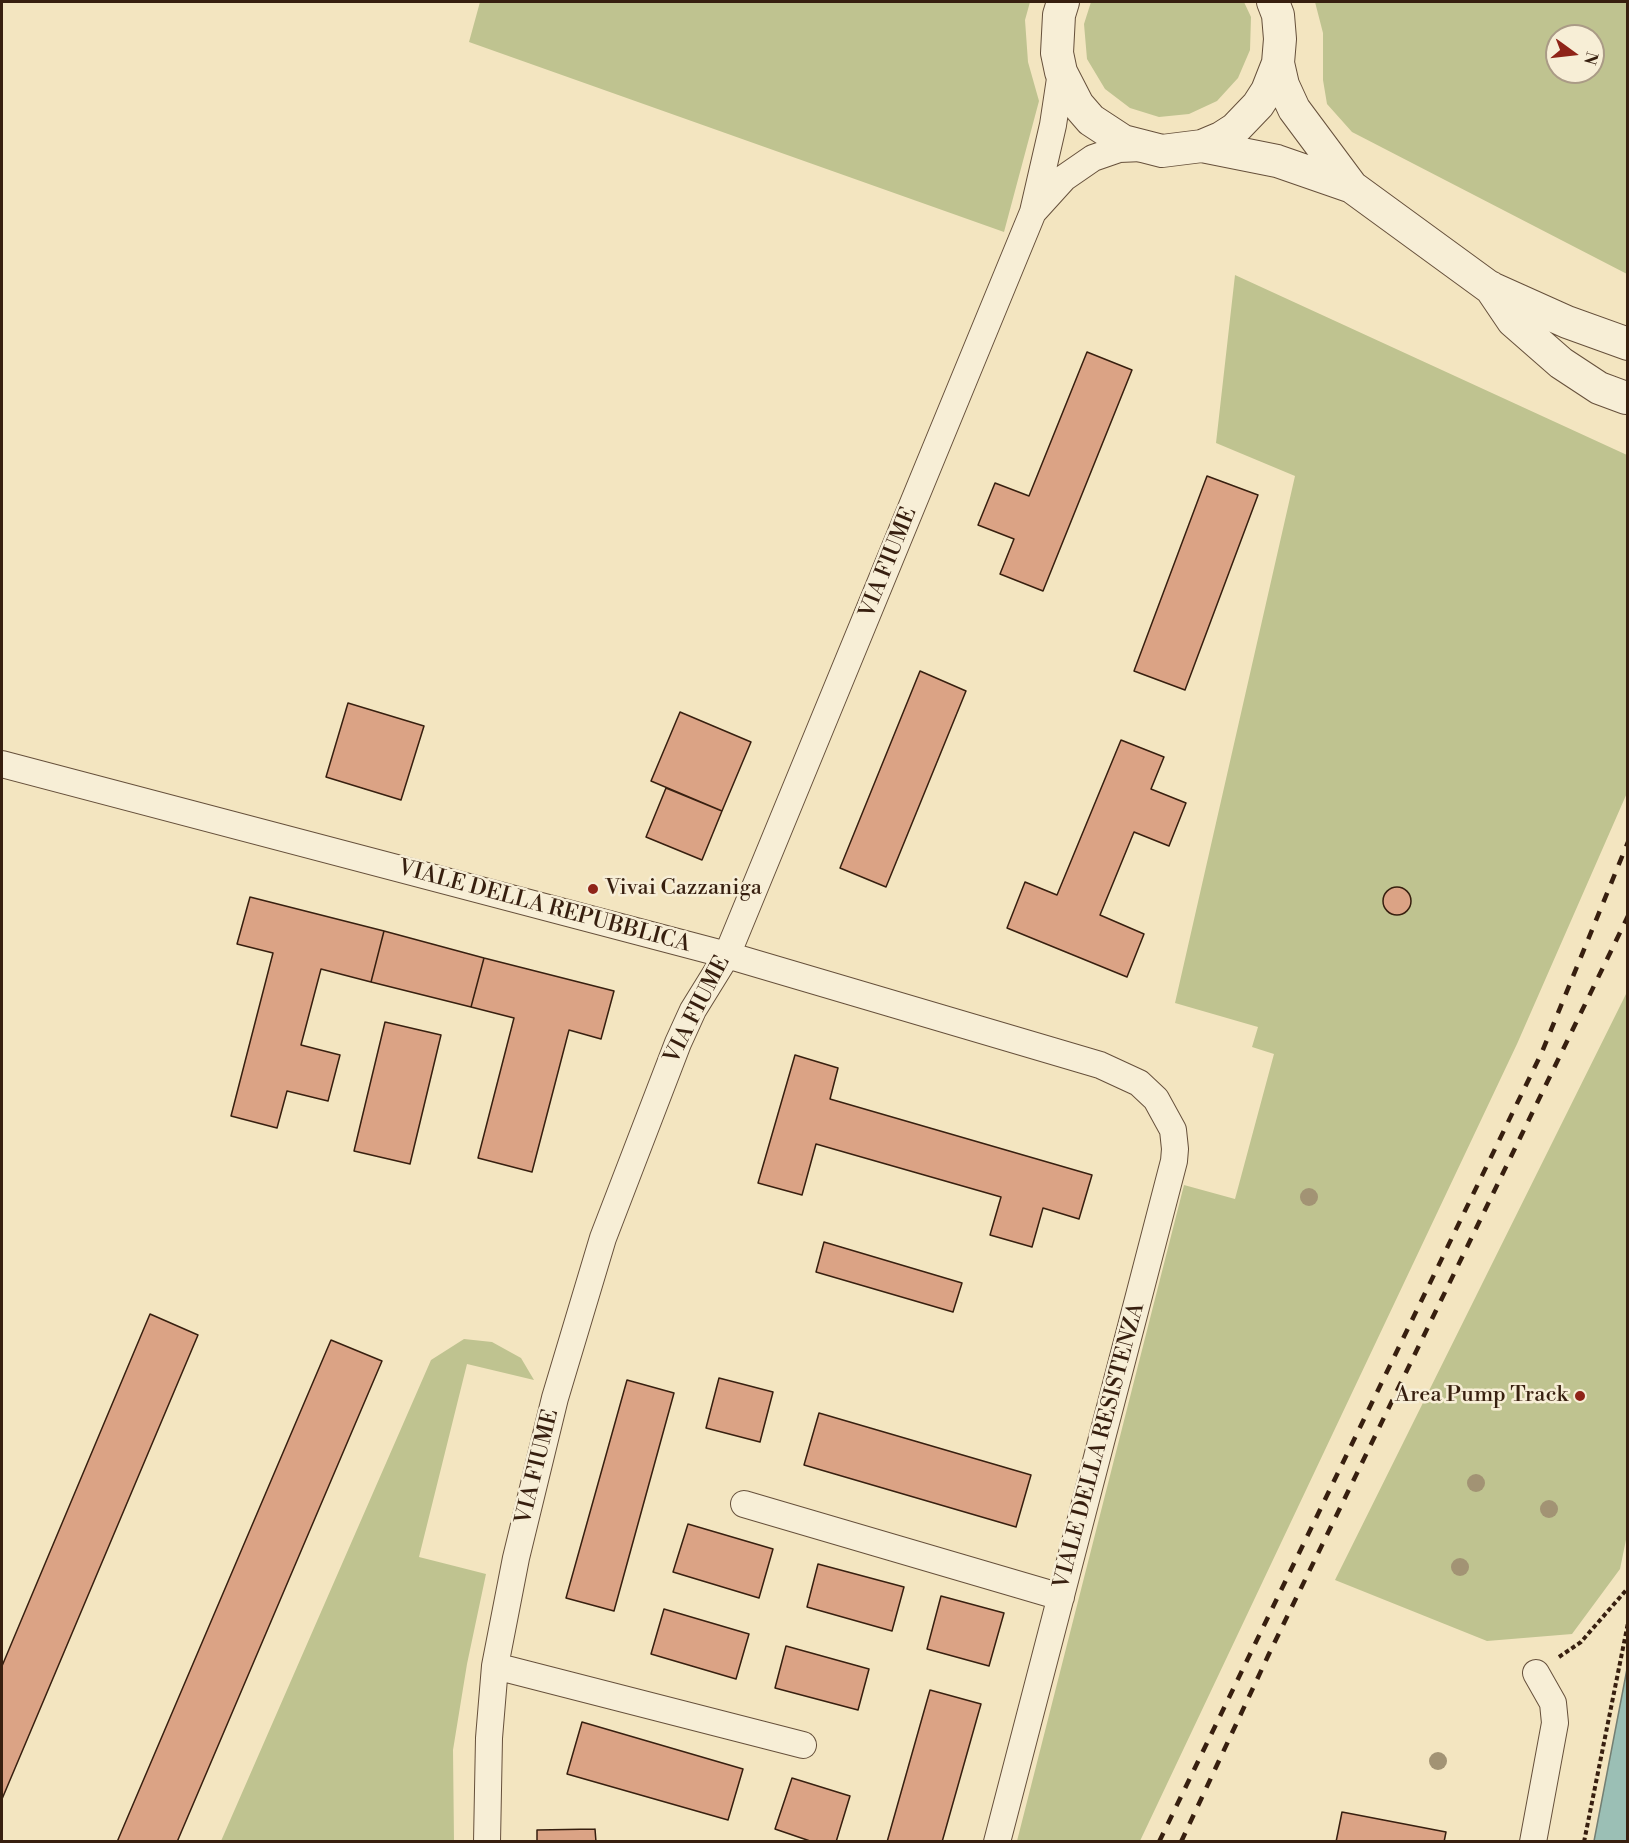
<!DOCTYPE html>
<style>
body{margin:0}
#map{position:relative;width:1629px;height:1843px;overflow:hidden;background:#f3e5c0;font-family:"Libre Bodoni",serif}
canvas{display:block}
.frame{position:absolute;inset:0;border:3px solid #371f0f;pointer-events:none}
.north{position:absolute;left:1545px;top:24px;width:60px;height:60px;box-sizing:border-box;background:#f7eed6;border:2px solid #aa9b86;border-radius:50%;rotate:105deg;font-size:16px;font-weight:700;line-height:24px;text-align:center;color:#371f0f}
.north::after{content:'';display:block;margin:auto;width:21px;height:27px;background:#8f2418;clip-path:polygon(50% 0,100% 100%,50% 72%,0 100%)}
</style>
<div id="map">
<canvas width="1629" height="1843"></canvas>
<div class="frame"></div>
<div class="north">N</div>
</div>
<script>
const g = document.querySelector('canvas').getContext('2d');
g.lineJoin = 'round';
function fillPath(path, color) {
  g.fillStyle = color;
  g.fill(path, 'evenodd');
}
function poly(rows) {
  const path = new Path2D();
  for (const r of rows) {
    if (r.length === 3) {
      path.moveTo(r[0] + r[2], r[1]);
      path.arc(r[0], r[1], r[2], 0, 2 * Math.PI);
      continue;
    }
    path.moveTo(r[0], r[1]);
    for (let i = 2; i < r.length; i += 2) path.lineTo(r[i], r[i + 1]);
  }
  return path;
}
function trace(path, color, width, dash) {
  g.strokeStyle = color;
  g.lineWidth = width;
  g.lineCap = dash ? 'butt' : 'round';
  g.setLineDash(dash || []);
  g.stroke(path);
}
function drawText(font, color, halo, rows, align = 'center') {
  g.font = font + ' "Libre Bodoni",serif';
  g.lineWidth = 5;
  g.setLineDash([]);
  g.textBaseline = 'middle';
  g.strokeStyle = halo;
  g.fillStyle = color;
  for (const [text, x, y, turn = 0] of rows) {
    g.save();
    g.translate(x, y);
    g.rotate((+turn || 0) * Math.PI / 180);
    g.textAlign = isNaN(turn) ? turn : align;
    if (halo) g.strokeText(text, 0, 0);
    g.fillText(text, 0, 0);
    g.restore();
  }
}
fillPath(poly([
 [480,2,1030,2,1025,20,1028,62,1039,101,1004,232,469,42],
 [1091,2,1244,2,1251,17,1250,50,1238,78,1217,101,1189,114,1159,117,1130,108,1105,89,1087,59,1084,24],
 [1315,2,1627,2,1627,274,1352,132,1327,104,1323,80,1323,33],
 [1557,36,1593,36,1593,72,1557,72],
 [1235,275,1627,455,1627,793,1517,1044,1140,1841,1017,1841,1184,1185,1235,1199,1274,1054,1252,1047,1258,1027,1175,1003,1295,476,1216,443],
 [1627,992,1628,1530,1620,1569,1572,1634,1487,1641,1335,1580],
 [464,1339,492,1342,521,1358,534,1380,467,1364,419,1557,486,1574,467,1664,453,1750,454,1841,221,1841,431,1360]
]), '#bfc390');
const water = poly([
 [1627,1669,1627,1841,1594,1841,1627,1669]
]);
fillPath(water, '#9bbfb5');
trace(water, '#737f73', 1.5);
const building = poly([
 [1087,352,1132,370,1043,591,1000,574,1014,539,978,525,995,483,1029,496,1087,352],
 [1207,476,1258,495,1185,690,1134,671,1207,476],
 [920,671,966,691,886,887,840,868,920,671],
 [348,703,424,726,401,800,326,777,348,703],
 [680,712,751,742,722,811,651,781,680,712],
 [1121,740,1164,757,1151,789,1186,803,1169,846,1134,832,1100,915,1144,934,1127,977,1007,928,1025,882,1057,895,1121,740],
 [666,788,722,811,702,860,646,837,666,788],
 [1397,901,14],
 [250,897,384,931,371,982,321,969,301,1045,340,1055,328,1101,287,1091,277,1128,231,1116,273,953,237,944,250,897],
 [384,931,484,958,471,1007,371,982,384,931],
 [484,958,614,991,601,1039,569,1030,532,1172,478,1158,514,1018,471,1007,484,958],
 [385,1022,441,1035,410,1164,354,1151,385,1022],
 [795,1055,838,1068,830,1099,1092,1175,1079,1219,1043,1208,1032,1247,990,1235,1001,1197,816,1144,802,1195,758,1183,795,1055],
 [824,1242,962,1283,953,1312,816,1272,824,1242],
 [150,1314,198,1335,2,1799,2,1666,150,1314],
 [331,1340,382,1361,177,1842,117,1842,331,1340],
 [719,1378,773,1392,760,1442,706,1428,719,1378],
 [627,1380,674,1393,614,1611,566,1598,627,1380],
 [819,1413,1031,1475,1016,1527,804,1465,819,1413],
 [688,1524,773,1549,759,1598,673,1572,688,1524],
 [818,1564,904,1587,892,1631,807,1607,818,1564],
 [941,1596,1004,1613,989,1666,927,1649,941,1596],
 [664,1609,749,1634,736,1679,651,1654,664,1609],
 [786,1646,869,1669,858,1710,775,1688,786,1646],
 [930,1690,981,1704,942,1842,887,1842,930,1690],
 [582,1722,743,1769,728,1820,567,1774,582,1722],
 [792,1778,850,1796,836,1842,813,1842,775,1829,792,1778],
 [1342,1812,1446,1832,1444,1842,1336,1842,1342,1812],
 [595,1829,596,1842,537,1842,537,1830,595,1829]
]);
fillPath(building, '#dba385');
trace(building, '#371f0f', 1.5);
const minor = poly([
 [1035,210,1064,178,1093,158,1119,149,1143,148],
 [2,764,727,955,1100,1065,1139,1083,1156,1099,1173,1130,1175,1149,1174,1161,997,1842],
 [744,1504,1061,1597],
 [495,1666,803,1745],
 [487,1842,489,1738,495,1666,516,1558,555,1398,603,1238,678,1043,693,1010,727,955,1033,212,1053,125,1061,72],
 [1533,1842,1555,1723,1553,1703,1536,1673]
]);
const tertiary = poly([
 [1063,2,1059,15,1057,53,1061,72,1078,105,1091,120,1123,141,1162,151,1202,146,1221,138,1235,129,1258,105,1267,91,1278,63,1280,39,1278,15,1273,2],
 [1278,63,1283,85,1294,109,1352,187],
 [1202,146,1277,161,1352,187,1489,287,1567,322,1628,344],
 [1490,287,1513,321,1561,363,1599,388,1626,398]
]);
trace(minor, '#66503b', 28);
trace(tertiary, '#66503b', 34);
trace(poly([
 [1559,1657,1581,1642,1628,1588],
 [1584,1842,1628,1623]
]), '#371f0f', 4, [4.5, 3]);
trace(minor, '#f7eed6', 26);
trace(tertiary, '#f7eed6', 32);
trace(poly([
 [1159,1842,1542,1052,1628,842],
 [1181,1842,1268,1656,1628,916]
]), '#371f0f', 4.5, [10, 10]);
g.fillStyle = '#a29374';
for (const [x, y] of [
 [1309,1197],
 [1476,1483],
 [1549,1509],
 [1460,1567],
 [1438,1761]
]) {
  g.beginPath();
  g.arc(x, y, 9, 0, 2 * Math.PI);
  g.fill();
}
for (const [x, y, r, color] of [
 [593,889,6,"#8f2418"],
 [1580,1396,6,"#8f2418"]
]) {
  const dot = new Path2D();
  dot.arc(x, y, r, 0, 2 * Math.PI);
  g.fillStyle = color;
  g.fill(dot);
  trace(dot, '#f7eed6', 2);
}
drawText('22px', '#371f0f', '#f7eed6', [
 ["VIA FIUME",889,563,-68],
 ["VIALE DELLA REPUBBLICA",544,907,15],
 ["VIA FIUME",698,1010,-63],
 ["VIALE DELLA RESISTENZA",1100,1446,-75],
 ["VIA FIUME",538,1467,-76]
]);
drawText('22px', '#371f0f', '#f7eed6', [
 ["Vivai Cazzaniga",605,889],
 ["Area Pump Track",1568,1396,"right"]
], 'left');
</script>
